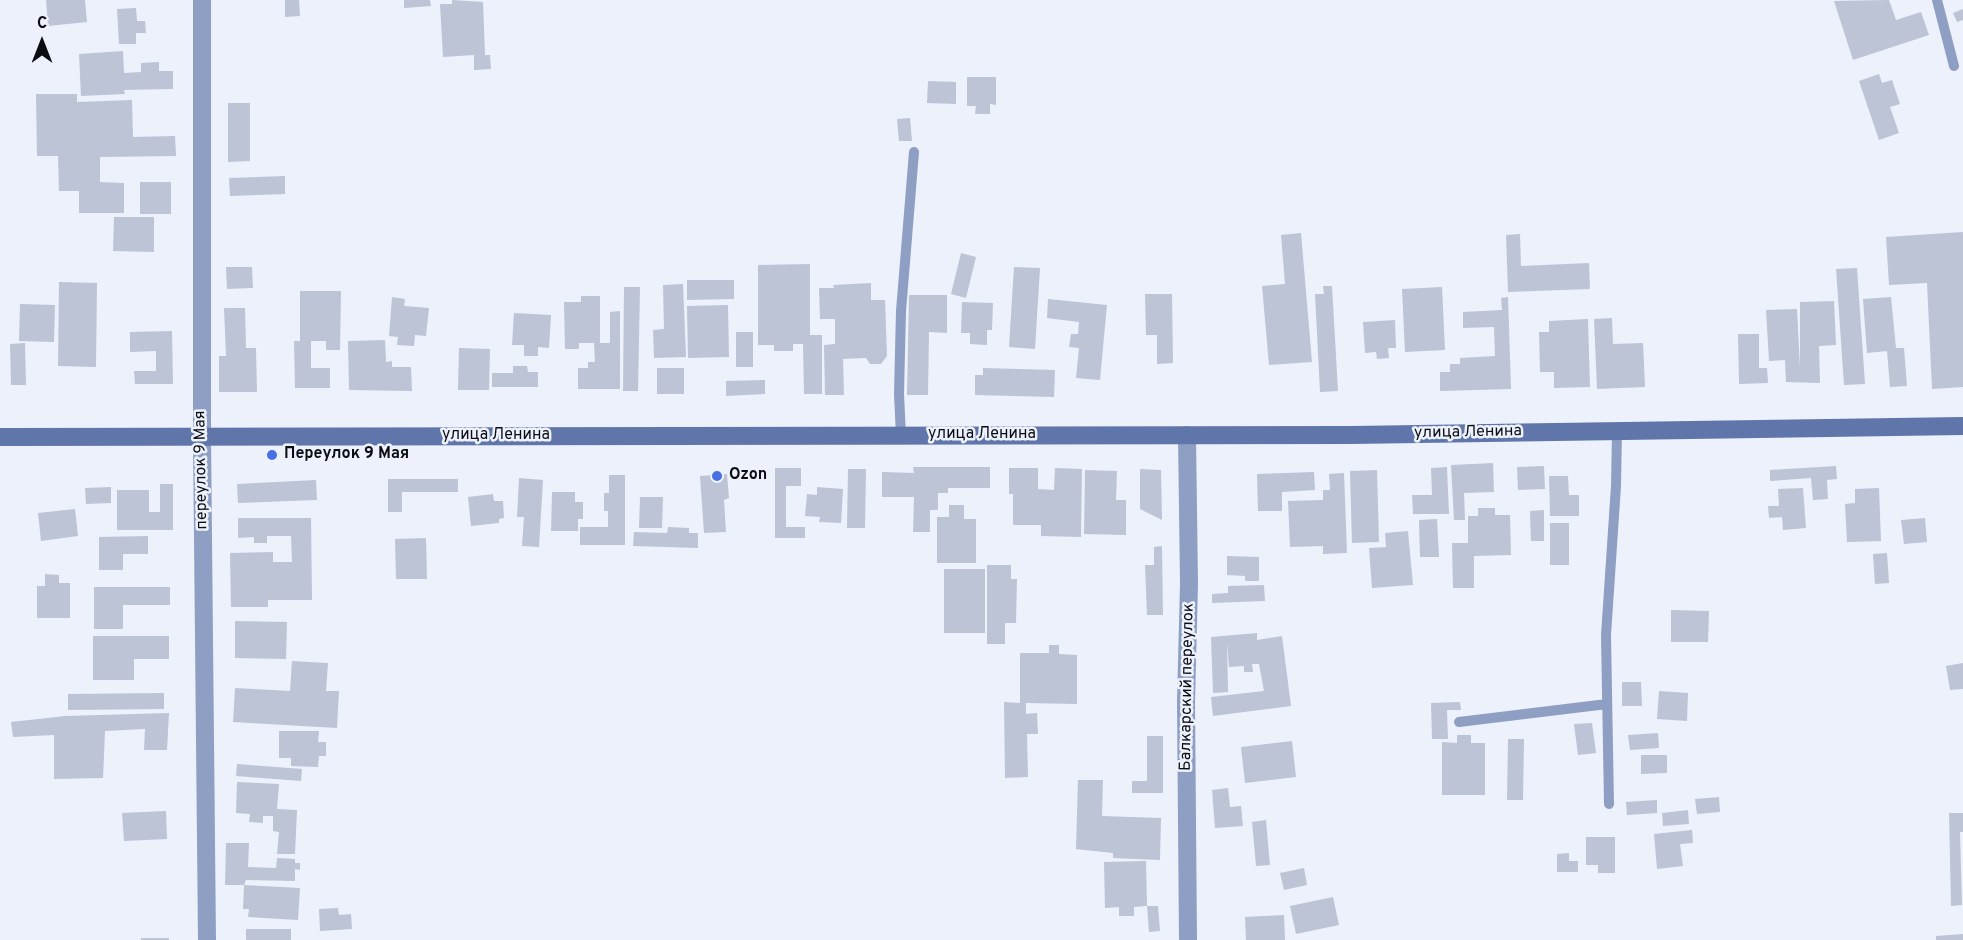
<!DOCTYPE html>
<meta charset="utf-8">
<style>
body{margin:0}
#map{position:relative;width:1963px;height:940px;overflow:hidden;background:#ecf1fc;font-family:Overpass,sans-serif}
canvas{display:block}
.north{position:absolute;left:12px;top:12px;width:60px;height:60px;-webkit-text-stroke:4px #ecf1fc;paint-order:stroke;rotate:0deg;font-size:16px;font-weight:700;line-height:24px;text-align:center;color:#0b0d13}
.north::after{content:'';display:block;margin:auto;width:21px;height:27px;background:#0b0d13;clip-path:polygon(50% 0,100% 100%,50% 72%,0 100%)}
</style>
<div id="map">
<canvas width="1963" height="940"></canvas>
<div class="north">С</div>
</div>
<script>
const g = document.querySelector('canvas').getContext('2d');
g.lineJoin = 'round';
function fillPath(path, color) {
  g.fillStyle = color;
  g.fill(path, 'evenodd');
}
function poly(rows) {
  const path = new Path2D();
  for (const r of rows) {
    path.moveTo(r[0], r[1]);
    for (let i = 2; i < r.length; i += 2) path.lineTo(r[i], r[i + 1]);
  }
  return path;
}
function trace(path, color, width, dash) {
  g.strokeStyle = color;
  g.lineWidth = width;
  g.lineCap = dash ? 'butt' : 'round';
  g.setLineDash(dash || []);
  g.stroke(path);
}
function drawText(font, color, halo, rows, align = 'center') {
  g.font = font + ' Overpass,sans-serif';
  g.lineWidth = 5;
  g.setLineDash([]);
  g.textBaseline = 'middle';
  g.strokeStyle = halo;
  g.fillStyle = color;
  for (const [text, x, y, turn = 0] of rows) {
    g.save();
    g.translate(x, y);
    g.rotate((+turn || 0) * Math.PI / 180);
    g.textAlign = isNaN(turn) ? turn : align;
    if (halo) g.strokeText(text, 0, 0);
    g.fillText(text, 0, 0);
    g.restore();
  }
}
fillPath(poly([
 [46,0,85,0,87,22,48,26],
 [285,0,299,0,300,16,285,17],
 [404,0,430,0,431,6,404,8],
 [452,0,483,2,485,55,490,55,491,69,474,70,474,55,443,57,440,4,452,4],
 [1889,0,1896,20,1921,12,1929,35,1853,60,1834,1],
 [136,8,137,21,145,21,146,33,136,33,136,44,119,44,117,9],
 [1963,9,1963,20,1957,22,1953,13],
 [123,51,124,73,141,72,141,63,159,62,159,71,173,71,173,89,124,90,125,94,81,96,79,54],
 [1879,74,1882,83,1892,80,1900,104,1890,107,1899,133,1879,140,1859,81],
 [967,77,996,77,996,105,990,104,990,114,975,114,976,106,967,106],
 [928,81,956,82,956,104,927,103],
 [36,94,77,94,77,102,132,100,133,137,175,136,176,156,100,157,100,182,124,183,124,213,79,213,79,191,59,191,58,156,37,156],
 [228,103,250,103,250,161,228,162],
 [910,118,912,141,899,141,897,119],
 [285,176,285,194,230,196,229,178],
 [140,182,171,182,171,214,140,214],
 [114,217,154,217,154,252,113,251],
 [1963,232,1963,387,1932,389,1927,283,1889,285,1886,237],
 [1301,233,1312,362,1269,365,1262,286,1285,284,1281,235],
 [1520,234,1521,266,1589,263,1590,289,1508,292,1506,235],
 [961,253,976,257,966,298,951,294],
 [810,264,810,335,822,335,822,394,804,394,803,344,793,344,793,351,774,351,774,345,758,345,758,265],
 [226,267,252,267,253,288,227,289],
 [1014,267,1040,268,1035,349,1009,347],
 [1857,268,1865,384,1844,385,1836,269],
 [687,280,734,280,734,299,687,300],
 [59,282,97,283,96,367,58,366],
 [871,283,871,300,885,300,887,356,881,364,870,364,866,358,843,359,844,395,825,395,824,345,835,344,835,319,820,319,819,288,834,288,833,285],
 [683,284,686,357,654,358,653,330,664,329,663,285],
 [1323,286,1332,286,1338,391,1320,392,1315,294,1324,294],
 [624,287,640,287,638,391,623,391],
 [1442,287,1445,350,1405,352,1402,289],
 [300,291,341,291,340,350,326,350,326,341,311,341,311,368,330,368,330,388,295,388,294,341,300,341],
 [1145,294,1172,294,1173,363,1157,364,1157,335,1146,335],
 [909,295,947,295,947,333,929,332,928,395,907,395],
 [581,296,600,296,600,343,610,343,610,312,620,311,620,389,578,389,578,368,588,368,588,362,595,362,594,343,579,343,579,349,565,349,564,302,581,302],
 [392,297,405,299,404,306,429,308,426,336,415,335,414,346,397,345,398,337,389,336],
 [1508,297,1511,389,1440,391,1440,372,1450,372,1450,364,1460,364,1460,358,1495,356,1494,327,1463,328,1463,312,1502,310,1501,298],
 [1891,297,1896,348,1904,348,1907,386,1890,387,1887,351,1867,353,1863,299],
 [1048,299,1107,305,1100,380,1076,378,1079,348,1069,347,1071,334,1078,334,1079,322,1047,318],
 [1834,301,1836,345,1819,346,1820,383,1786,382,1785,360,1769,361,1766,310,1797,309,1800,368,1800,302],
 [962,302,993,303,992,330,987,330,987,345,970,344,970,333,961,333],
 [20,304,55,305,54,342,19,341],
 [728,305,729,357,688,358,687,306],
 [224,308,245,308,246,348,256,348,257,392,219,392,219,356,226,356],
 [514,313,551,315,549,348,538,347,538,356,524,356,524,345,512,345],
 [1612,318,1613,344,1643,343,1645,387,1597,389,1594,319],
 [1588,319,1590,387,1554,388,1554,372,1540,372,1539,332,1549,332,1549,321],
 [1395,320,1396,348,1388,348,1389,358,1377,359,1376,352,1365,353,1363,322],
 [172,331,173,384,135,384,134,371,156,371,156,351,130,352,130,332],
 [736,332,753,332,753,367,736,367],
 [1738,334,1759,334,1759,368,1767,368,1768,383,1739,384],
 [385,340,386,362,392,361,392,367,411,367,412,391,349,390,348,341],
 [25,343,26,385,11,385,10,344],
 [459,348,490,349,489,390,458,390],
 [513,366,527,366,528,372,538,372,538,387,492,387,492,373,513,373],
 [657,368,684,368,684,394,657,394],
 [983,368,1055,370,1054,397,975,395,975,375,983,375],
 [765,380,765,394,726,396,726,381],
 [1493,463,1494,492,1464,493,1465,520,1454,520,1451,465],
 [1544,466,1545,489,1518,490,1517,467],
 [1836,466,1837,479,1827,480,1828,499,1813,500,1811,478,1770,481,1770,470],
 [913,467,990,467,990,488,948,488,948,493,938,493,938,510,930,510,930,532,913,532,914,497,882,497,882,472,914,473],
 [1447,467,1449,514,1413,514,1412,495,1432,495,1431,468],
 [775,468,801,468,801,486,786,486,786,527,805,527,805,538,775,538],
 [1009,468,1038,468,1038,489,1054,490,1055,468,1082,469,1081,537,1041,536,1041,525,1013,525,1013,494,1009,494],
 [848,469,866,469,865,528,847,528],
 [1140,469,1161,470,1162,520,1140,509],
 [1085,470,1117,471,1116,500,1126,500,1126,535,1084,534],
 [1377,470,1379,542,1352,543,1350,471],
 [1314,472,1315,490,1282,492,1282,511,1258,511,1257,474],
 [1344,473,1347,553,1323,554,1323,546,1290,547,1288,501,1323,500,1323,490,1330,490,1329,474],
 [727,474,729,498,724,500,726,532,704,533,700,476],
 [609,475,625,475,625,545,580,545,580,527,608,527,608,511,604,511,604,493,609,493],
 [1549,476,1568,476,1569,495,1579,495,1579,516,1550,516],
 [519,478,543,480,539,547,522,546,524,517,517,517],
 [388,479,458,479,458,492,402,492,402,512,388,512],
 [316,480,317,500,238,503,237,484],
 [160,484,173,484,173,530,117,530,117,490,149,490,149,512,160,512],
 [111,487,111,503,86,504,85,488],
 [817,487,843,489,841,523,819,522,820,517,805,516,807,494,817,495],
 [1803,488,1806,528,1783,530,1782,517,1769,518,1768,506,1779,506,1778,489],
 [1879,488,1881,541,1847,542,1845,504,1855,503,1855,489],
 [552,492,575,492,575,502,583,502,583,519,578,519,578,531,551,531],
 [493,494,494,501,503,501,504,518,499,519,499,523,471,526,468,497],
 [640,497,663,497,662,528,639,528],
 [949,505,964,505,964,519,976,519,976,563,937,563,937,517,949,517],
 [1478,508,1495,508,1495,515,1510,515,1511,555,1474,556,1474,588,1453,588,1452,543,1468,543,1468,516,1478,516],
 [75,509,78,536,41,541,38,513],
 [1544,510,1544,541,1531,541,1530,511],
 [238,518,311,518,312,600,268,600,268,607,231,607,230,553,273,552,273,562,292,562,291,536,267,536,267,543,254,543,254,537,238,538],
 [1925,518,1927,542,1904,544,1901,520],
 [1437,519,1439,557,1420,557,1419,520],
 [1550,523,1569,523,1569,565,1550,565],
 [668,527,689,528,689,533,698,533,698,548,633,546,634,532,667,533],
 [1408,531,1413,585,1372,588,1369,548,1386,547,1385,533],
 [148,536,148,554,123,554,123,570,99,570,99,537],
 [426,538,427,579,396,579,395,539],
 [1162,546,1163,615,1147,615,1145,565,1154,565,1154,547],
 [1887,553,1889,583,1875,584,1873,554],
 [1227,556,1259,557,1259,581,1245,581,1245,576,1227,575],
 [987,565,1011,565,1011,579,1017,579,1016,623,1005,623,1005,644,987,644],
 [944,569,985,569,985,633,944,633],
 [45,574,59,575,59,583,70,583,70,618,37,618,37,586,45,586],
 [1264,585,1265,601,1212,603,1212,594,1228,593,1228,586],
 [94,587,170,587,170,605,123,605,123,629,94,629],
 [1671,610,1709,611,1708,642,1671,642],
 [235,621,287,622,286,659,235,658],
 [1257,633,1257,640,1282,636,1291,706,1213,716,1211,697,1264,691,1259,664,1252,664,1253,672,1244,672,1244,666,1229,667,1227,642,1228,692,1213,693,1211,637],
 [93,636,169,636,169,659,134,659,134,680,93,680],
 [1049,645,1059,645,1059,654,1077,655,1077,704,1026,703,1026,714,1037,713,1038,734,1027,734,1028,777,1005,778,1004,702,1020,703,1020,653,1049,653],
 [292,661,328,663,326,691,339,691,337,728,233,722,235,688,290,691],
 [1963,663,1963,689,1950,690,1946,666],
 [1622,682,1641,682,1642,706,1622,706],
 [1659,691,1688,693,1687,721,1657,719],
 [164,693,164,709,68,710,68,694],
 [1460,702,1461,710,1447,710,1448,739,1432,739,1431,703],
 [169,713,167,750,144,750,145,729,105,731,103,778,54,779,54,735,13,737,11,722,65,716],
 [1592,723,1596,753,1578,755,1574,724],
 [279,731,319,731,318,742,326,742,326,756,319,756,318,767,291,766,291,758,279,758],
 [1658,733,1659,748,1630,750,1628,735],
 [1457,735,1471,735,1471,743,1485,743,1485,795,1442,795,1442,742,1457,743],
 [1147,736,1163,736,1163,793,1132,793,1132,781,1147,781],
 [1508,739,1524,739,1523,800,1507,800],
 [1292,741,1296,777,1245,783,1241,747],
 [1641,755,1667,755,1667,773,1641,774],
 [237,764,302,769,301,781,236,776],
 [1078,780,1103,780,1102,816,1161,818,1160,860,1113,858,1113,853,1076,849],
 [237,782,279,784,277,809,297,810,295,854,277,854,279,832,273,831,273,816,263,816,263,823,249,822,250,814,236,813],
 [1228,788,1230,807,1241,806,1243,826,1215,828,1212,790],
 [1719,797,1720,812,1697,814,1695,799],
 [1657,800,1657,813,1627,815,1626,802],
 [1688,810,1689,824,1663,826,1662,813],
 [166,811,167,839,124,841,122,813],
 [1949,813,1963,813,1963,832,1960,832,1962,905,1951,906],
 [1266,820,1270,865,1256,866,1252,822],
 [1692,830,1693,843,1680,844,1683,866,1657,869,1654,834],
 [1586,837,1615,837,1615,873,1598,873,1598,865,1586,865],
 [226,843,249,843,248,867,276,868,277,858,295,859,295,863,300,863,300,870,295,869,295,881,246,880,244,885,225,885],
 [1569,853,1569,861,1578,861,1578,872,1557,872,1557,854],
 [1146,861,1147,906,1134,907,1134,916,1119,916,1119,907,1105,908,1104,862],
 [1304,868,1307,885,1284,890,1280,873],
 [244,885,300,888,298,920,248,917,249,909,243,909],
 [1333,897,1339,925,1296,934,1290,906],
 [1147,906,1158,906,1160,931,1149,932],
 [338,908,339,915,351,914,352,929,320,931,319,909],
 [1284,915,1285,940,1246,940,1245,917],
 [246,929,291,929,291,940,246,940],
 [1963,934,1963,940,1936,940,1936,936],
 [141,938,169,938,169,940,141,940]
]), '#bcc4d5');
trace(poly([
 [1937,0,1954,66],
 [901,436,899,394,901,311,914,152],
 [1459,722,1607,704],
 [1609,804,1606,635,1616,486,1617,430]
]), '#8e9fc3', 10);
trace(poly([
 [202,0,202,437,207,940],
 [1187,435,1189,584,1186,702,1188,940]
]), '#8e9fc3', 18);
trace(poly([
 [0,437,1351,435,1963,426]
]), '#6076aa', 18);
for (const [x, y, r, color] of [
 [272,455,6,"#4670e3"],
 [717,476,6,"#4670e3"]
]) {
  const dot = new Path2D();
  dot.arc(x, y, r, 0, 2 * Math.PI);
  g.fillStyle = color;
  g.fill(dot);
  trace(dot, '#ecf1fc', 2);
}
drawText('16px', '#0b0d13', '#ecf1fc', [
 ["улица Ленина",1468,433,-1],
 ["улица Ленина",982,435],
 ["улица Ленина",496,436],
 ["переулок 9 Мая",202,470,-91],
 ["Балкарский переулок",1188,687,-89]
]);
drawText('bold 16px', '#0b0d13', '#ecf1fc', [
 ["Переулок 9 Мая",284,455],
 ["Ozon",729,476]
], 'left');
</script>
